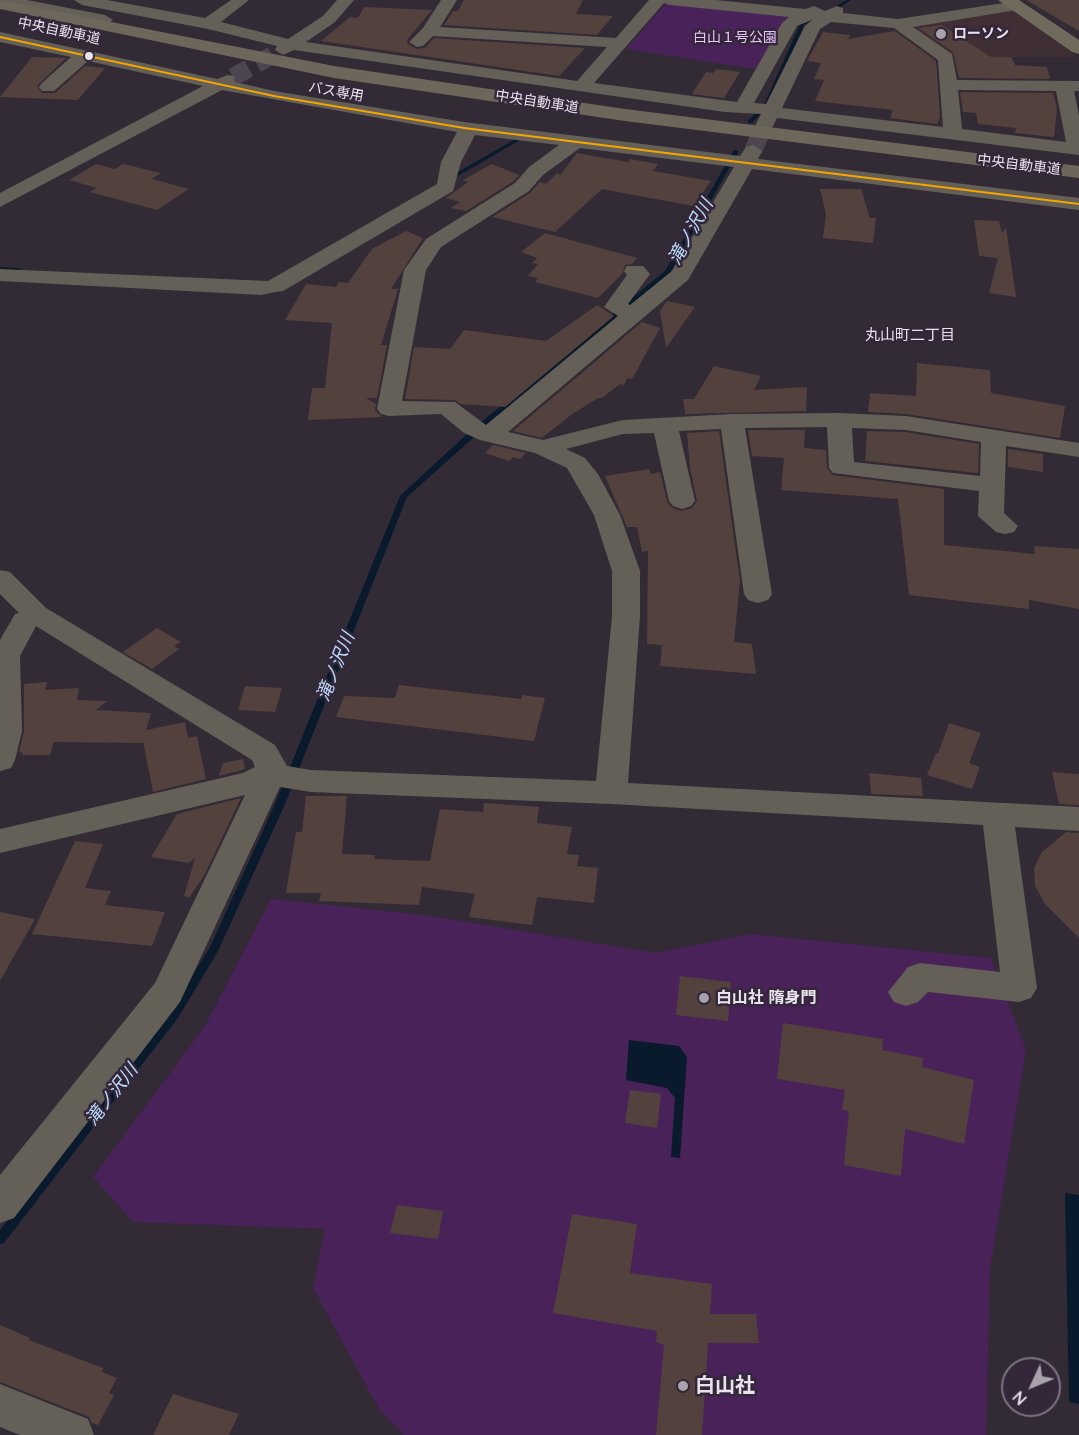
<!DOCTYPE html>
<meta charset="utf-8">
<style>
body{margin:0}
#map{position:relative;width:1079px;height:1435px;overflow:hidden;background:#322b35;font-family:Quicksand,sans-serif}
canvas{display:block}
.north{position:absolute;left:1001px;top:1357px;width:60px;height:60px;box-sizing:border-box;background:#332739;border:2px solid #7c7281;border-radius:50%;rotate:226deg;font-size:16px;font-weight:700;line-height:24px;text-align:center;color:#e9e2ee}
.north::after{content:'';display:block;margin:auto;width:21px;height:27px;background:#a9a2ad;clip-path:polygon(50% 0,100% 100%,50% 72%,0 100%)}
</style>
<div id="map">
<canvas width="1079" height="1435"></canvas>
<div class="north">N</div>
</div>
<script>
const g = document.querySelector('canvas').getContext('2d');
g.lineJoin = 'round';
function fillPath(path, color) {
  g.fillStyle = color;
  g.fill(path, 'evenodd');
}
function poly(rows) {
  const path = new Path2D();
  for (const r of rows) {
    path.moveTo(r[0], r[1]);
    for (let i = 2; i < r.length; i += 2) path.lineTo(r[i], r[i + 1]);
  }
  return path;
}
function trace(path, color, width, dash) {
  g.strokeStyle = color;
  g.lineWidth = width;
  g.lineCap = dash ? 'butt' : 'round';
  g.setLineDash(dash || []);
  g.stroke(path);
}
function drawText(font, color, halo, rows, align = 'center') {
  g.font = font + ' Quicksand,"Noto Sans JP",sans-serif';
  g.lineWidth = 5;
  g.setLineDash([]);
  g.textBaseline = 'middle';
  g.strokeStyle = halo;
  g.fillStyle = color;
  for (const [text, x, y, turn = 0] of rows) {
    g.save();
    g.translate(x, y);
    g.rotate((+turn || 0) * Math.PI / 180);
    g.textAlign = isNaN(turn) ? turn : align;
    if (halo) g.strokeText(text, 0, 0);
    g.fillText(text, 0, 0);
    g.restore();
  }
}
fillPath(poly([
 [1009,7,1078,57,945,57,897,23]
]), '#3f2e34');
fillPath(poly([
 [667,2,789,16,755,69,626,49],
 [271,899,424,915,656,953,751,934,991,958,1026,1050,990,1269,986,1435,404,1435,379,1409,313,1288,325,1229,133,1222,93,1177,205,1026]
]), '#482259');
fillPath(poly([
 [629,1040,679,1046,687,1057,680,1158,671,1157,675,1098,667,1088,626,1080],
 [1065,1193,1079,1195,1079,1404,1069,1402]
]), '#081a2c');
fillPath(poly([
 [846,0,851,0,832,13,828,13,828,11,846,0],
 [811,18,815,19,804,25,770,104,752,123,748,123,748,121,765,103,800,24,811,18],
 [517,138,522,139,451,180,446,179,517,138],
 [734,150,739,151,670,273,474,437,407,497,285,804,218,951,178,1018,4,1243,0,1244,0,1230,170,1012,210,947,275,804,400,496,468,433,665,271,734,150],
 [0,267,19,268,22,270,19,272,0,271,0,267]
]), '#081a2c');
fillPath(poly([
 [464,0,583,0,576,14,613,16,597,35,444,25,453,11,458,11],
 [1026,0,1079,0,1079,31],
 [364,7,432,10,407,40,408,44,417,49,425,48,434,38,585,48,559,76,321,41,350,17,358,18],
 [942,25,991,57,1011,57,1015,65,1047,67,1050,79,959,78,953,52,919,28],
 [895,31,936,61,940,116,937,124,890,118,893,110,815,101,824,80,814,79,821,63,807,61,823,32,850,35,848,39],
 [32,57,66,58,37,86,42,93,55,93,85,66,105,68,78,100,0,97],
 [717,69,740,72,724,98,692,94,706,72,713,73],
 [960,92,1053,93,1057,108,1054,137,1015,133,1016,128,978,124,976,113,963,112],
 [577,153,628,162,630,159,658,164,653,171,711,181,693,206,602,189,555,232,492,217,530,193,540,182,546,184,557,173,560,175],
 [96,164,115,169,123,164,161,173,152,179,189,189,157,210,90,192,97,188,69,180],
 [492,164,519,175,514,181,466,211,451,208,460,202,446,198,468,182,463,180],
 [820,189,861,189,870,218,876,218,873,243,823,238,826,214],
 [974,220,999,221,1002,233,1006,228,1016,297,989,293,998,258,979,256],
 [406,231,423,238,391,289,398,289,381,345,387,345,377,398,366,398,376,404,375,410,382,417,308,420,312,388,325,388,332,323,285,320,306,284,336,287,339,282,348,283,372,249],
 [545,233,637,258,632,264,625,265,623,273,598,298,535,282,538,278,528,276,538,264,532,263,537,258,521,252],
 [667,301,695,307,666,348,660,311],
 [597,305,614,316,505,407,461,404,455,400,405,399,414,347,450,349,464,330,546,341],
 [642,322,660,328,632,379,627,378,624,385,620,384,602,398,598,398,571,415,542,438,513,431],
 [917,363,990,370,991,393,1065,406,1060,438,906,414,868,412,870,393,916,396],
 [714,366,761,376,754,390,807,387,806,411,685,414,683,399,694,399],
 [748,430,805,430,804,448,826,450,827,468,833,475,944,489,944,545,1035,554,1034,546,1079,549,1079,609,1029,600,1029,609,909,595,898,499,781,490,784,458,752,456],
 [719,431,740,581,734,642,752,644,756,674,660,666,662,645,647,644,648,551,642,552,637,527,627,527,605,476,649,469,651,474,660,472,667,501,671,507,681,511,692,508,697,501,690,468,687,433],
 [867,431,906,432,979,444,978,473,865,461],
 [493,445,526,453,520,459,513,457,509,461,485,453],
 [1008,449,1043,454,1043,472,1008,467],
 [157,628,181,642,174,646,179,649,152,669,123,652],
 [47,682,45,690,79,688,77,700,107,701,96,710,151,713,146,730,185,722,188,738,197,736,206,779,153,792,143,741,143,743,54,742,50,755,22,755,23,753,19,752,24,731,24,684],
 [399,685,521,699,522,695,545,698,534,741,336,717,344,696,395,698],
 [245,686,282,688,275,712,238,710],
 [949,723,981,733,969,763,980,767,972,789,927,775,936,753,938,754],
 [243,759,245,769,219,776,223,763],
 [1052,772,1079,774,1079,805,1059,804],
 [869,773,921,778,923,796,871,794],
 [306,796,347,796,342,854,375,855,374,859,430,861,440,809,483,812,484,803,539,807,537,823,572,827,567,854,579,855,577,866,598,868,594,903,537,897,532,925,469,917,475,894,422,887,419,905,319,901,321,893,286,893,296,832,302,832],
 [241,798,205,874,189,898,184,896,195,858,189,863,151,857,177,814],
 [1066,832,1079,833,1079,938,1045,904,1035,886,1034,868,1042,852],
 [75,841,103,844,85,888,111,891,105,905,165,912,152,946,32,934],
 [0,912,35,919,0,981],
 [680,976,731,982,728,1021,676,1015],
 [783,1023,883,1039,882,1050,923,1058,922,1067,974,1080,964,1144,905,1129,901,1176,844,1165,849,1111,842,1110,845,1090,777,1079],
 [630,1090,661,1094,657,1128,625,1123],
 [397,1205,443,1211,438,1239,390,1233],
 [572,1214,637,1224,630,1273,712,1284,710,1314,756,1314,759,1343,708,1343,702,1435,656,1435,664,1345,656,1342,657,1331,553,1313],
 [0,1325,30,1338,29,1340,103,1368,102,1372,117,1378,109,1393,114,1395,98,1425,92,1423,89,1417,0,1382],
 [173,1394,239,1414,229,1435,153,1435]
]), '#53413e');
trace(poly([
 [233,77,280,51],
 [753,151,763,128]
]), '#4d4651', 18, [18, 9]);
fillPath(poly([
 [0,0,27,0,105,15,113,20,105,25,2,5,0,0],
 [74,0,107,0,205,18,231,0,249,0,221,22,288,39,323,16,337,0,354,0,335,22,306,42,577,81,607,47,433,36,423,46,417,47,409,42,423,28,441,0,457,0,440,27,616,38,649,0,716,0,805,9,814,6,825,11,837,6,843,8,843,13,898,19,1017,1,1023,3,1025,6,1023,9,913,27,952,54,957,80,1079,81,1079,91,1074,91,1079,116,1079,155,777,118,770,132,763,134,754,128,761,114,725,112,294,50,283,55,275,50,277,46,208,29,82,5,74,0],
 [664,3,670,5,789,17,782,23,737,102,594,83,664,3],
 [812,20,805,26,766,104,754,103,797,26,812,20],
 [831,22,894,28,938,60,943,127,782,108,820,29,831,22],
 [958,90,1056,91,1066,142,962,129,958,90],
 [0,32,217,79,228,75,234,76,235,82,274,91,464,122,740,156,746,147,753,145,762,151,758,159,1079,198,1079,210,752,169,688,280,508,432,543,440,623,420,732,414,839,413,906,416,1079,443,1079,457,1006,446,1004,513,1018,526,1014,532,1005,534,996,532,978,516,979,491,833,473,829,468,827,427,745,428,772,594,768,600,758,603,748,600,744,594,721,429,679,431,695,501,691,506,682,509,673,506,669,501,654,433,623,434,566,449,585,458,598,474,620,515,640,571,640,616,628,783,1079,807,1079,831,1015,827,1037,988,1031,998,1019,1002,928,992,918,1002,906,1006,894,1002,888,992,908,967,920,963,1000,972,983,825,611,804,311,792,280,787,180,1002,14,1218,0,1223,0,1175,155,983,245,795,0,853,0,829,243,773,255,767,252,760,36,626,20,656,22,731,15,760,11,768,0,771,0,640,15,614,19,613,0,594,0,570,10,572,46,608,275,745,287,766,311,770,596,781,612,616,612,571,594,515,567,468,535,453,480,440,464,433,441,414,389,416,381,414,377,409,404,270,426,239,515,183,529,167,559,145,475,135,461,162,453,191,283,291,275,292,261,295,0,281,0,269,268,281,437,184,441,162,457,132,222,90,0,207,0,193,203,86,88,61,54,91,42,91,39,87,42,83,71,57,0,42,0,32],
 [580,148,734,167,672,271,630,305,628,304,650,274,643,266,627,266,624,271,627,275,604,307,618,316,486,425,455,402,402,401,426,270,441,247,529,191,543,175,580,148],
 [852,428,906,430,981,442,980,476,854,462,852,428],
 [0,1384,88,1419,94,1435,20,1435,0,1427,0,1384]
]), '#646058');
fillPath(poly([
 [998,0,1019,0,1079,40,1079,54,1072,52,998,0]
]), '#706a5d');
fillPath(poly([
 [0,0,334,66,625,109,1079,166,1079,178,625,121,334,78,0,9,0,0]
]), '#6d665a');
fillPath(poly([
 [0,36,274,95,464,127,1079,203,1079,205,464,129,274,97,0,38,0,36]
]), '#f7a600');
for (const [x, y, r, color] of [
 [941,34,6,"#a9a2ad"],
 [89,56,5,"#e9e2ee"],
 [704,998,6,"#a9a2ad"],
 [683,1386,6,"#a9a2ad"]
]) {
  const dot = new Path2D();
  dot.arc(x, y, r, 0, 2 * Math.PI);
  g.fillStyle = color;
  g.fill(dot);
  trace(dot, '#332739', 2);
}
drawText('14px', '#e9e2ee', '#332739', [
 ["中央自動車道",59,31,12],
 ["バス専用",336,92,10],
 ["中央自動車道",537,102,9],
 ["中央自動車道",1019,165,7]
]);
drawText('bold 14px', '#e9e2ee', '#332739', [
 ["ローソン",953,34]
], 'left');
drawText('14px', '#e8c3fd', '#332739', [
 ["白山１号公園",735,38]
]);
drawText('15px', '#e9e2ee', '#332739', [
 ["丸山町二丁目",910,335]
]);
drawText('bold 16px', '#e9e2ee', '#332739', [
 ["白山社 隋身門",716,998]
], 'left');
drawText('italic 18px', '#bcddfe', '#332739', [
 ["滝ノ沢川",691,232,-61],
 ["滝ノ沢川",336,667,-68],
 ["滝ノ沢川",112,1095,-52]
]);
drawText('bold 20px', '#e9e2ee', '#332739', [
 ["白山社",695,1386]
], 'left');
</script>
